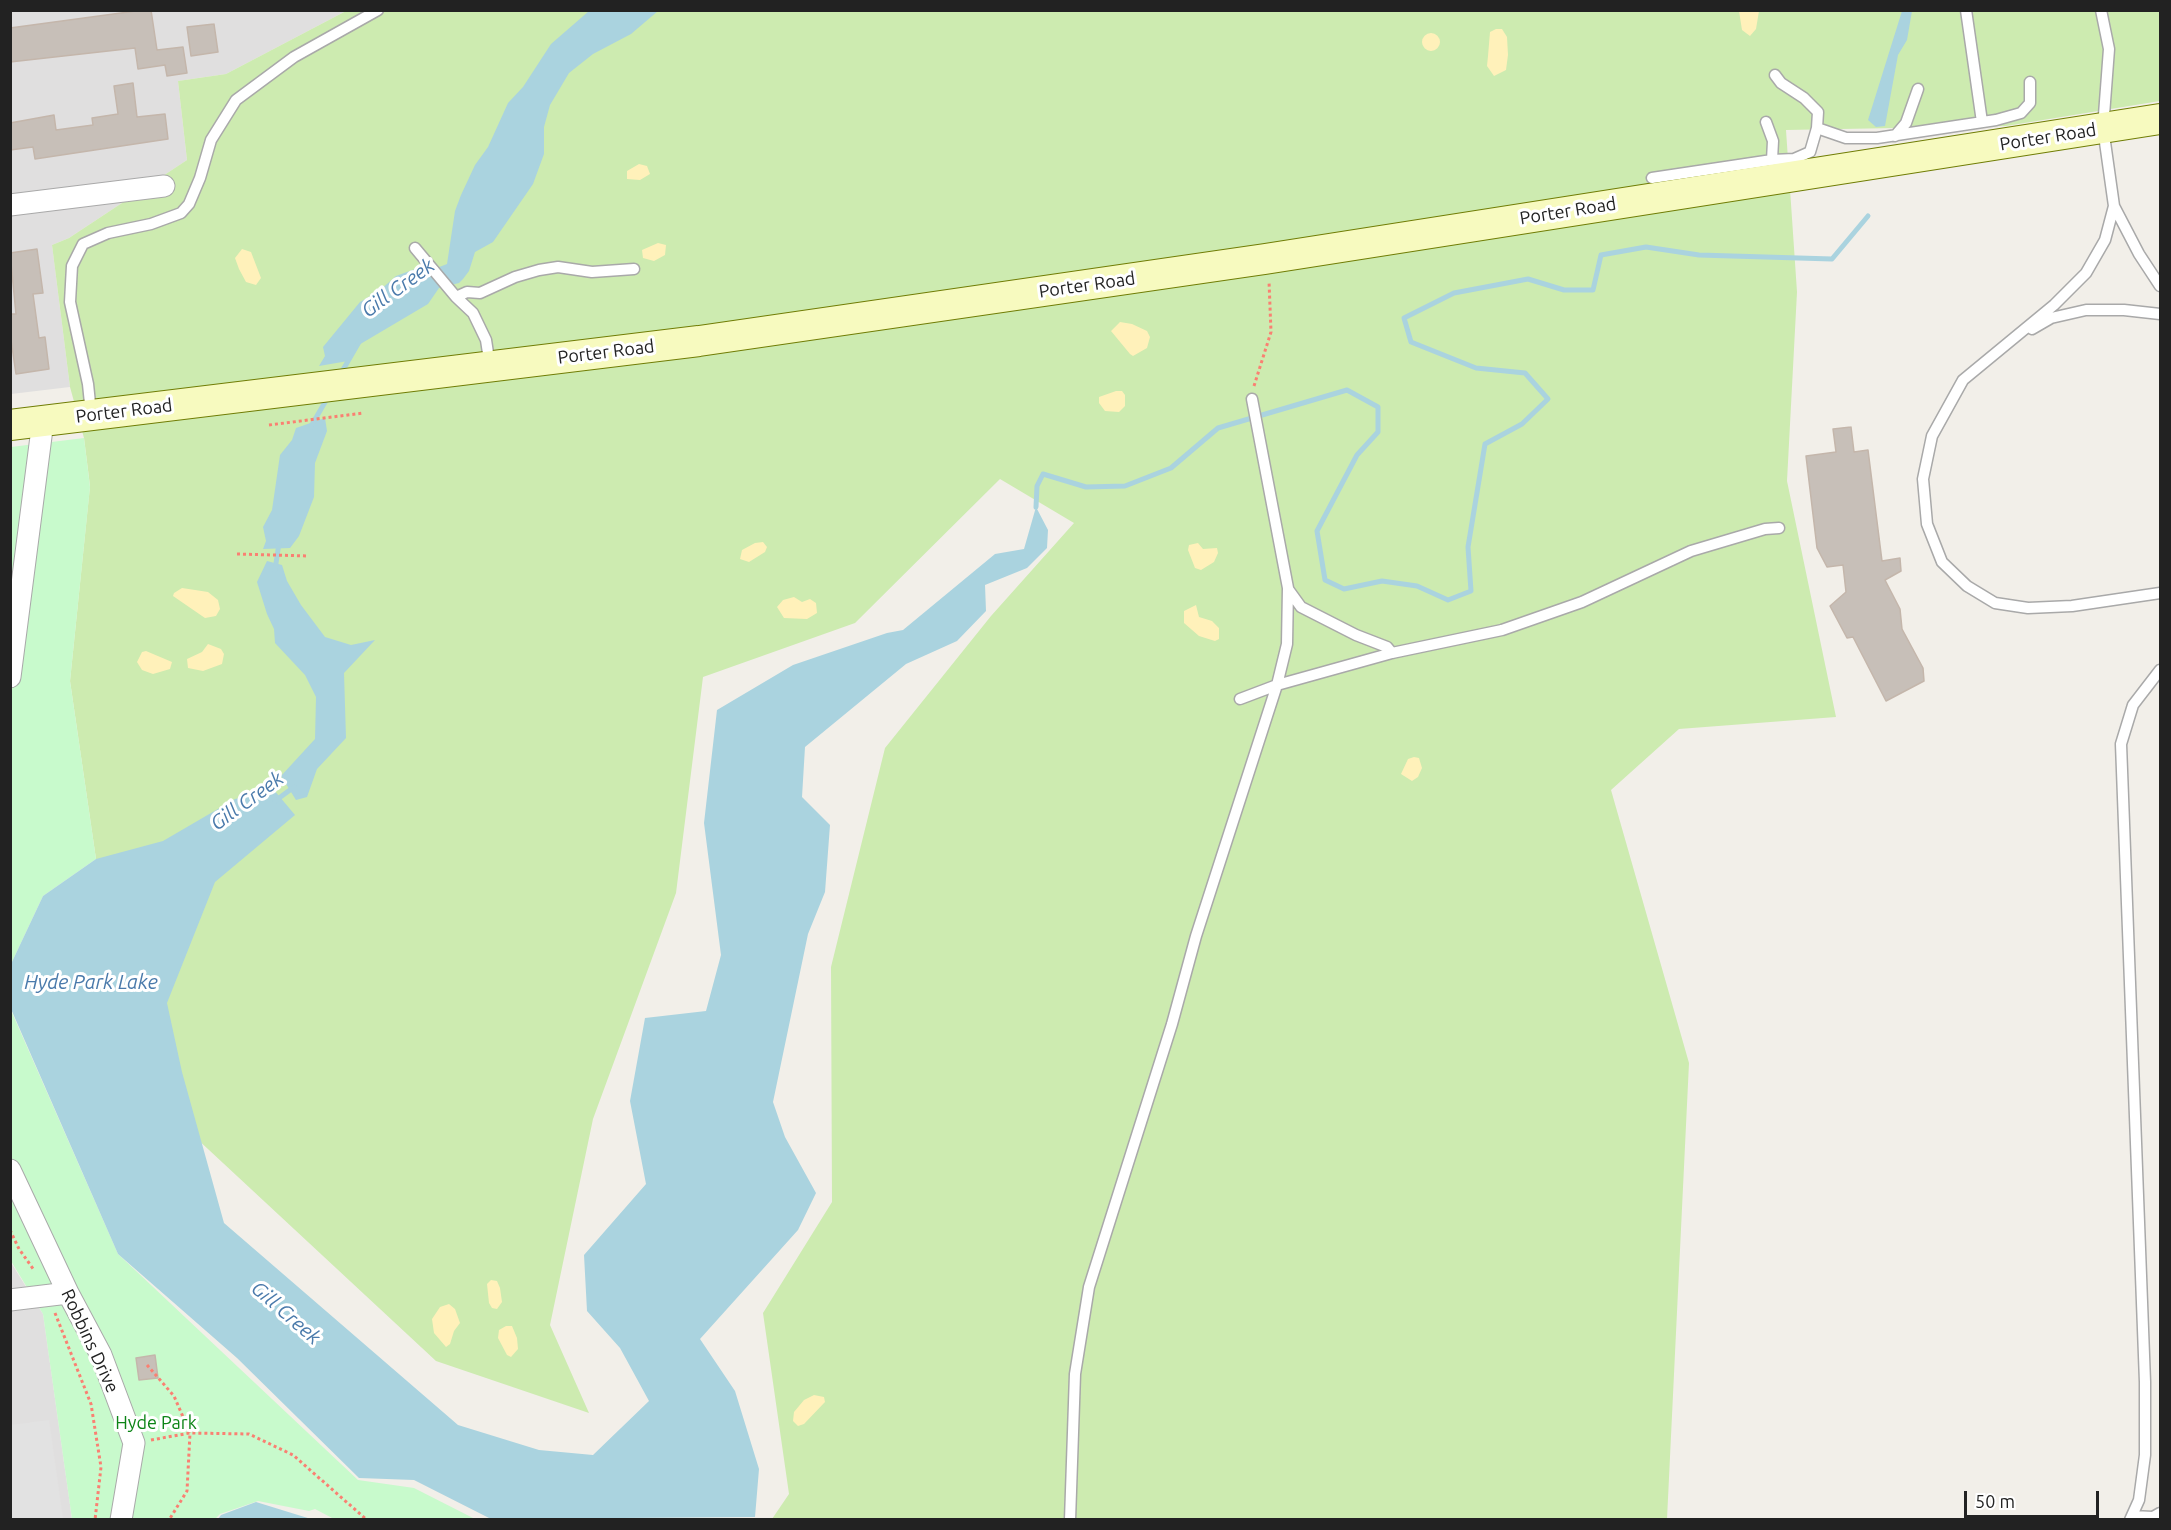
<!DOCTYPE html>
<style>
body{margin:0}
#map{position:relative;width:2171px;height:1530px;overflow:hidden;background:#f2efe9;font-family:Ubuntu,sans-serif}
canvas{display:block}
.frame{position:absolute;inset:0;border:12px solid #222;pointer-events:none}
.scale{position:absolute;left:1964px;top:1491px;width:135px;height:27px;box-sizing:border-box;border:3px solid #222;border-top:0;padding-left:8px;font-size:18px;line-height:21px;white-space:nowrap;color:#222;-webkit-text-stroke:4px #fff;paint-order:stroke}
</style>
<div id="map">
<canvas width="2171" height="1530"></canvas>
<div class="frame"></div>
<div class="scale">50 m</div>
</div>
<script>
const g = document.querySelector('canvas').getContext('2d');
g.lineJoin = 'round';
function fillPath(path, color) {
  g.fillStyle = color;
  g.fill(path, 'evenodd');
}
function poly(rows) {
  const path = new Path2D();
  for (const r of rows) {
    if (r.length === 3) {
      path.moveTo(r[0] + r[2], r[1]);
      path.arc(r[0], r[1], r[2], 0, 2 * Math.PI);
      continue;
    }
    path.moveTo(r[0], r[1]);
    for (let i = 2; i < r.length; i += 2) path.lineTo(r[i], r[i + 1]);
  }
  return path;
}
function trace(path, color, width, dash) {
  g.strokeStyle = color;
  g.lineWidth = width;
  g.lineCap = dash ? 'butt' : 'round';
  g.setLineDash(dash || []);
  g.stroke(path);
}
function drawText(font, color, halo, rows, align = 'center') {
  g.font = font + ' Ubuntu,sans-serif';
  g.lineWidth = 6;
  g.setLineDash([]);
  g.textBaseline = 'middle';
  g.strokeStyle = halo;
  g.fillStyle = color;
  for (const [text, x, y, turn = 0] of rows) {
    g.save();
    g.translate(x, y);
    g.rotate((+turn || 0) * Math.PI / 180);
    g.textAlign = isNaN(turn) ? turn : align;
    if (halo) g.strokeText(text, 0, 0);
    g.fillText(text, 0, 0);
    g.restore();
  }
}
fillPath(poly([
 [10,11,346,11,226,74,178,81,187,160,69,238,52,245,70,387,11,394],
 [10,1261,43,1314,72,1519,11,1519]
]), '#e0dfdf');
fillPath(poly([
 [346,11,2160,11,2160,101,2006,126,1786,130,1797,292,1787,481,1836,717,1679,729,1611,790,1689,1063,1667,1519,772,1519,789,1494,763,1313,832,1202,831,967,885,748,991,616,1074,523,1000,479,855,623,703,677,676,893,593,1119,550,1325,589,1413,436,1361,152,1097,115,881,96,859,70,681,90,486,84,438,70,387,52,245,69,238,187,160,178,81,226,74]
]), '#cdebb0');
fillPath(poly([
 [1739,11,1759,11,1756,29,1750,36,1742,30],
 [1496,29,1502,29,1507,37,1508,55,1506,70,1494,76,1487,66,1488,56,1490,32],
 [1431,42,9],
 [639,164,647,166,650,174,640,180,627,179,627,171],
 [658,243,666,245,665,255,654,261,643,258,642,250],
 [242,249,251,252,261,278,256,285,246,282,239,269,235,258],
 [1120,322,1132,324,1147,331,1150,337,1147,348,1133,356,1130,354,1111,331],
 [1116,391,1122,391,1125,395,1125,406,1119,412,1105,411,1099,403,1099,397],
 [763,542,767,547,765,552,749,562,740,559,742,550,755,543],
 [1198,543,1203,549,1217,548,1218,553,1214,562,1201,570,1195,568,1188,550,1189,545],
 [182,588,208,592,218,600,220,609,216,616,205,618,173,596,174,593],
 [794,597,802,602,810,599,816,603,817,613,807,619,784,618,777,607,783,600],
 [1196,605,1199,617,1212,621,1219,628,1219,639,1215,641,1199,636,1184,623,1184,611],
 [208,644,221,649,224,654,222,664,203,671,188,668,187,659,202,652],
 [146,651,172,662,170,669,153,674,142,670,137,662,142,652],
 [1414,757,1419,758,1422,768,1418,777,1412,781,1401,774,1408,759],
 [491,1280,497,1281,500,1288,502,1302,497,1309,492,1308,489,1303,487,1284],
 [449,1304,455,1309,460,1323,454,1331,450,1344,446,1347,434,1333,432,1319,440,1307],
 [506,1326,512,1326,517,1338,518,1349,511,1357,507,1355,498,1338,499,1330],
 [814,1395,824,1397,825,1402,804,1424,798,1426,793,1421,794,1412,804,1400]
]), '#fff1ba');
fillPath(poly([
 [84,438,90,487,70,681,96,859,43,896,11,964,11,447],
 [10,1008,118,1254,358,1480,414,1488,475,1519,334,1519,315,1509,309,1511,258,1501,220,1514,215,1519,72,1519,43,1314,11,1261]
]), '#c8facc');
fillPath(poly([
 [49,1420,63,1519,11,1519,11,1425]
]), '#e2e2e2');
fillPath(poly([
 [589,11,658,11,631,34,593,54,569,73,550,105,544,127,544,154,533,184,493,242,475,252,469,271,463,279,459,283,439,288,428,304,357,346,348,361,319,366,325,356,323,347,360,302,379,291,396,276,415,269,429,271,447,264,455,211,461,195,475,165,488,147,508,103,523,87,551,44],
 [1902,11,1912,11,1907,40,1898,55,1885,126,1876,127,1868,120],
 [325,418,327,431,315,463,314,497,299,536,290,548,263,549,266,541,263,527,272,510,280,455,292,440,296,428],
 [1036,507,1048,530,1047,548,1027,568,985,585,986,611,957,641,906,664,805,747,802,797,830,825,825,892,808,934,773,1102,785,1137,816,1193,798,1230,700,1339,735,1391,759,1469,755,1517,491,1519,414,1480,359,1478,237,1358,118,1254,11,1009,11,964,43,896,96,859,163,841,235,799,274,790,295,815,215,882,167,1003,182,1072,224,1223,458,1425,539,1450,593,1455,649,1401,620,1348,587,1311,584,1255,646,1184,630,1101,645,1018,706,1011,721,955,704,823,717,710,793,665,887,633,903,630,995,554,1024,549],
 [267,561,282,565,287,581,301,605,325,637,351,645,375,640,344,673,346,738,317,769,307,797,296,800,281,776,315,739,316,697,305,675,275,643,274,629,267,614,257,582],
 [256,1502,311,1519,218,1519,221,1515]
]), '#aad3df');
trace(poly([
 [340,375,359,342],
 [310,428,328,397],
 [1036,507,1037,486,1043,474,1086,487,1125,486,1171,468,1218,428,1347,390,1378,407,1378,432,1357,455,1317,531,1325,580,1344,589,1382,581,1417,586,1448,600,1471,591,1468,547,1485,444,1522,424,1548,399,1525,373,1476,368,1411,342,1404,318,1454,293,1528,279,1564,290,1593,290,1601,255,1646,247,1699,255,1832,259,1868,216],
 [275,570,279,543],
 [275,801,294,787]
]), '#aad3df', 5);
const building = poly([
 [143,10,151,10,157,50,183,47,187,73,167,76,165,65,138,69,135,48,10,62,10,28,143,10],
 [214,24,218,52,191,56,187,27,214,24],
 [133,83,137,117,165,114,168,139,35,159,33,147,10,150,10,123,54,115,56,130,93,125,92,118,118,114,114,86,133,83],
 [37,249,43,293,33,294,39,338,45,337,49,369,16,374,10,333,10,314,16,314,10,253,37,249],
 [1851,427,1854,452,1868,450,1882,561,1900,558,1901,571,1885,580,1900,609,1902,629,1923,668,1924,681,1886,701,1853,637,1847,638,1830,606,1846,592,1843,565,1827,567,1817,548,1806,456,1836,452,1833,429,1851,427],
 [155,1355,158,1378,139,1380,136,1358,155,1355]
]);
fillPath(building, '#c7bfb8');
trace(building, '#c4b6ab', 1.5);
const service = poly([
 [1966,10,1982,122],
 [2101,10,2109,49,2103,128,2114,206,2139,254,2160,286],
 [1817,128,1846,138,1877,138,1996,120,2021,113,2030,103,2030,82],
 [1895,136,1906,123,1918,89],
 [1772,160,1794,159,1810,152,1817,128,1818,112,1804,98,1781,83,1775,75],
 [1652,178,1772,160,1773,141,1766,122],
 [2114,206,2105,240,2086,273,2054,305,1963,380,1932,436,1923,479,1927,524,1942,562,1967,586,1995,603,2028,608,2072,606,2160,593],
 [415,248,456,297,473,313,486,340,490,366],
 [456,297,467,292,480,293,515,277,539,270,558,267,592,272,634,269],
 [2032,329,2051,318,2086,310,2124,310,2160,314],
 [91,413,88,384,70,302,72,266,83,244,108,233,151,224,181,213,189,204,200,178,211,140,236,100,294,57,378,10],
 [1288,589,1301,607,1356,635,1387,647,1392,653],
 [1240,699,1277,685,1392,653,1502,630,1582,602,1691,551,1765,529,1779,528],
 [2132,1516,2153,1517,2160,1513],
 [1070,1520,1075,1374,1089,1287,1172,1024,1196,936,1277,685,1287,644,1288,588,1252,399],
 [2130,1520,2139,1500,2145,1455,2145,1382,2121,744,2133,705,2160,670]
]);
const minor = poly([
 [10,205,164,186],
 [10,677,43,421],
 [10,1170,68,1293,101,1355,134,1443,121,1520],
 [10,1300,68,1293]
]);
const secondary = poly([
 [10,425,699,341,1265,259,2160,119]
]);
trace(service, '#a9a9a9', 13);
trace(minor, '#a9a9a9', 23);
trace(secondary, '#707d05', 32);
trace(poly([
 [1254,386,1271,332,1269,281],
 [269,425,364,413],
 [237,554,309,556],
 [10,1230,19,1249,34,1270],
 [55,1313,91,1404,101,1467,95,1520],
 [147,1365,174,1396,190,1433,187,1491,169,1520],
 [151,1440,190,1433,249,1434,293,1455,367,1520]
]), '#fa8072', 3, [3, 3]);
trace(service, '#fff', 10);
trace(minor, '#fff', 21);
trace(secondary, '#f7fabf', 30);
drawText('18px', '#222', '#fff', [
 ["Porter Road",2048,137,-9],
 ["Porter Road",1568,211,-9],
 ["Porter Road",1087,285,-8],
 ["Porter Road",606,352,-7],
 ["Porter Road",124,411,-7],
 ["Robbins Drive",90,1341,65]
]);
drawText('18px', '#0c8416', '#fff', [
 ["Hyde Park",156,1423]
]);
drawText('italic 20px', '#4a7aab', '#fff', [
 ["Gill Creek",398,288,-36],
 ["Gill Creek",247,801,-36],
 ["Hyde Park Lake",91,982],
 ["Gill Creek",286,1313,41]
]);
</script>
